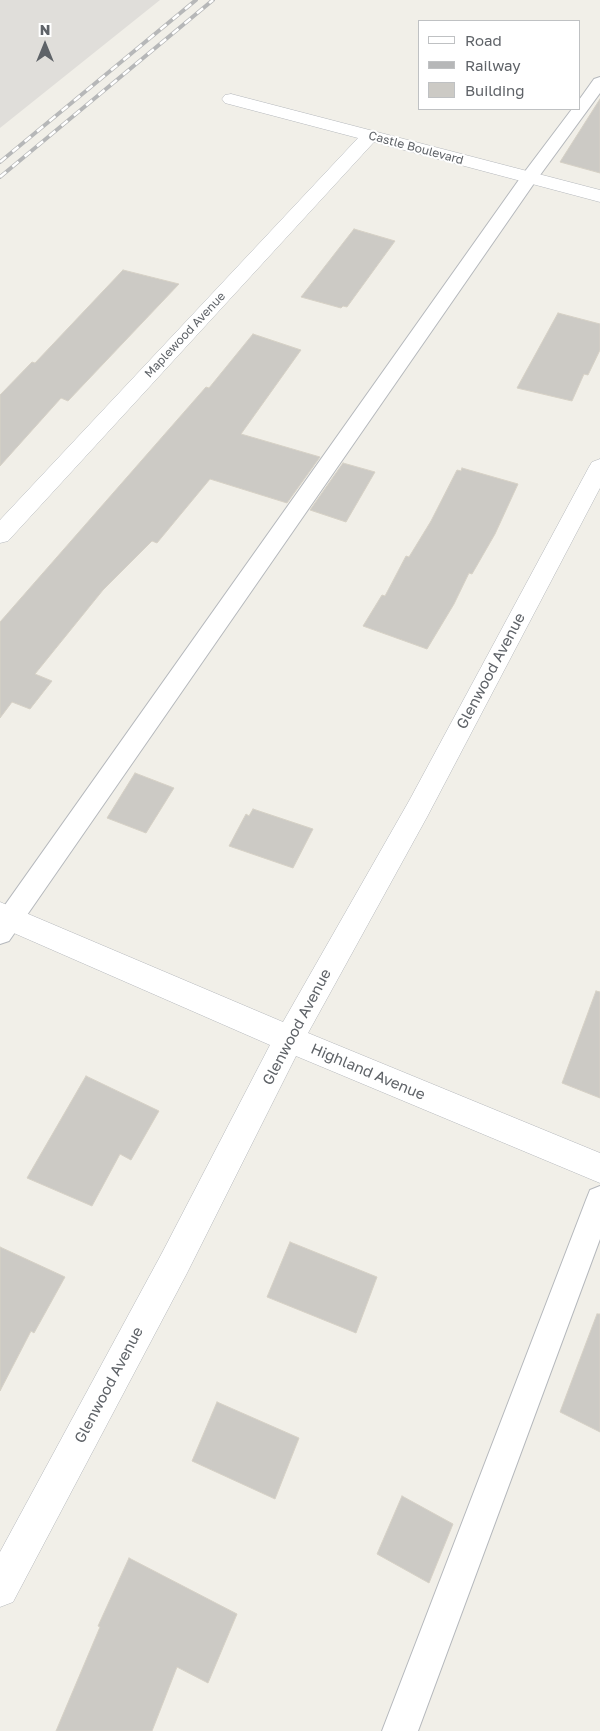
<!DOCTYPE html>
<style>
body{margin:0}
#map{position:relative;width:600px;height:1731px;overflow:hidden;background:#f1efe8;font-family:"Golos Text",sans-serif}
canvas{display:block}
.legend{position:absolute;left:418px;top:20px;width:162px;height:90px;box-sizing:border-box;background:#fff;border:1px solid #bfc1c3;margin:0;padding:6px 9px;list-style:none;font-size:15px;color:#5f6368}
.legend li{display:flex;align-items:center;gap:10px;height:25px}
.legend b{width:25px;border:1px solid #bfc1c3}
.north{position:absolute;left:20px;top:20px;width:50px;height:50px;-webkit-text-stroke:4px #fff;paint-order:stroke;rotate:0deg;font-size:14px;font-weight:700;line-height:20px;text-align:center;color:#5f6368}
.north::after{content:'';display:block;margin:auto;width:18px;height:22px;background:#5f6368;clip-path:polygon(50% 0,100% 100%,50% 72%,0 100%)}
</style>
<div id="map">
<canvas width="600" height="1731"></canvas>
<ul class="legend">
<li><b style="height:6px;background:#fff"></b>Road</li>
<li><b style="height:6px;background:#b6b7b8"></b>Railway</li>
<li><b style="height:14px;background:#cccac5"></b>Building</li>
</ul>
<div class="north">N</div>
</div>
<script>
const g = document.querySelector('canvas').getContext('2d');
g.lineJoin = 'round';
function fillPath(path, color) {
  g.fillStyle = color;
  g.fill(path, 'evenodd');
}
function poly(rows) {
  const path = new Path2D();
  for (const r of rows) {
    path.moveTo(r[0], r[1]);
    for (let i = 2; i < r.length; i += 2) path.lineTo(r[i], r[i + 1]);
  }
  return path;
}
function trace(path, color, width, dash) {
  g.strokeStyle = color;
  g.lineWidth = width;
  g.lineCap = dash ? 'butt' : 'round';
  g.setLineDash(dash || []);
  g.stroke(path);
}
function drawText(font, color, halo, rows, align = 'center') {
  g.font = font + ' "Golos Text",sans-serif';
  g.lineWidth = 4;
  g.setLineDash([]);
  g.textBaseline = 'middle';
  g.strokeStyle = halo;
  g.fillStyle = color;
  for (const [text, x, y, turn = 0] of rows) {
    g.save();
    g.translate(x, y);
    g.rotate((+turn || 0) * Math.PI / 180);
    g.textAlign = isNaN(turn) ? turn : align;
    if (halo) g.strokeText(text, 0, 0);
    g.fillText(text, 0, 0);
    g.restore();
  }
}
fillPath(poly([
 [0,0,160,0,0,128]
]), '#e0deda');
const building = poly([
 [600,99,600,173,560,162,600,99],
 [354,229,395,241,347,307,343,306,341,308,301,297,354,229],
 [123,270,179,284,68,401,61,398,0,466,0,395,32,362,35,363,123,270],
 [558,313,600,324,600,350,588,375,584,374,572,401,517,388,558,313],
 [253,334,301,350,241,434,320,457,287,503,210,479,157,543,152,541,103,590,35,674,52,681,30,709,12,702,0,718,0,622,206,387,209,388,253,334],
 [343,463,375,472,346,522,310,510,343,463],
 [462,468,518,484,495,534,472,574,469,573,454,604,427,649,363,626,382,595,385,596,406,556,409,557,431,521,457,470,461,471,462,468],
 [135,773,174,788,146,833,107,818,135,773],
 [253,809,313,829,293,868,229,846,246,814,249,816,253,809],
 [596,991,600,992,600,1098,562,1083,596,991],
 [86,1076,159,1111,131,1160,120,1154,92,1206,27,1178,86,1076],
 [290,1242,377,1277,356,1333,267,1297,290,1242],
 [0,1247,65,1277,34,1333,31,1331,0,1391,0,1247],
 [597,1314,600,1314,600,1432,560,1412,597,1314],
 [217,1402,299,1438,275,1499,192,1461,217,1402],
 [402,1496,453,1524,429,1583,377,1554,402,1496],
 [129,1558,237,1614,208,1683,177,1667,152,1731,56,1731,100,1627,98,1626,129,1558]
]);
fillPath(building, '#cccac5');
trace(building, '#d6d1c6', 1);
const lane = poly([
 [600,77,600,93,535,182,9,941,0,944,0,912,523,174,572,109,579,109,579,100,594,79,600,77],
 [600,1186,600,1239,418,1731,382,1731,586,1200,590,1190,600,1186]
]);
const street = poly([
 [231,94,600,190,600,202,374,142,8,541,0,543,0,520,358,138,225,103,222,99,225,95,231,94],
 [600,459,600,488,427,817,308,1033,600,1153,600,1183,296,1056,186,1275,13,1602,0,1607,0,1552,162,1253,270,1045,0,927,0,902,283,1022,409,801,589,467,592,462,600,459]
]);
trace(lane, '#b5b8bc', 2);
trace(street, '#b5b8bc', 1);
fillPath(lane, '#fff');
fillPath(street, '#fff');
const rail = poly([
 [0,162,196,0],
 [0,177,213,0]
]);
trace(rail, '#b6b7b8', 4);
trace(rail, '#fff', 2.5, [8]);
drawText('12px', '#5f6368', '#fff', [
 ["Castle Boulevard",416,148,15],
 ["Maplewood Avenue",185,335,-47]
]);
drawText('15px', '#5f6368', '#fff', [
 ["Glenwood Avenue",491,671,-62],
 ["Glenwood Avenue",297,1027,-62],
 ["Highland Avenue",368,1072,23],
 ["Glenwood Avenue",109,1385,-62]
]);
</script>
